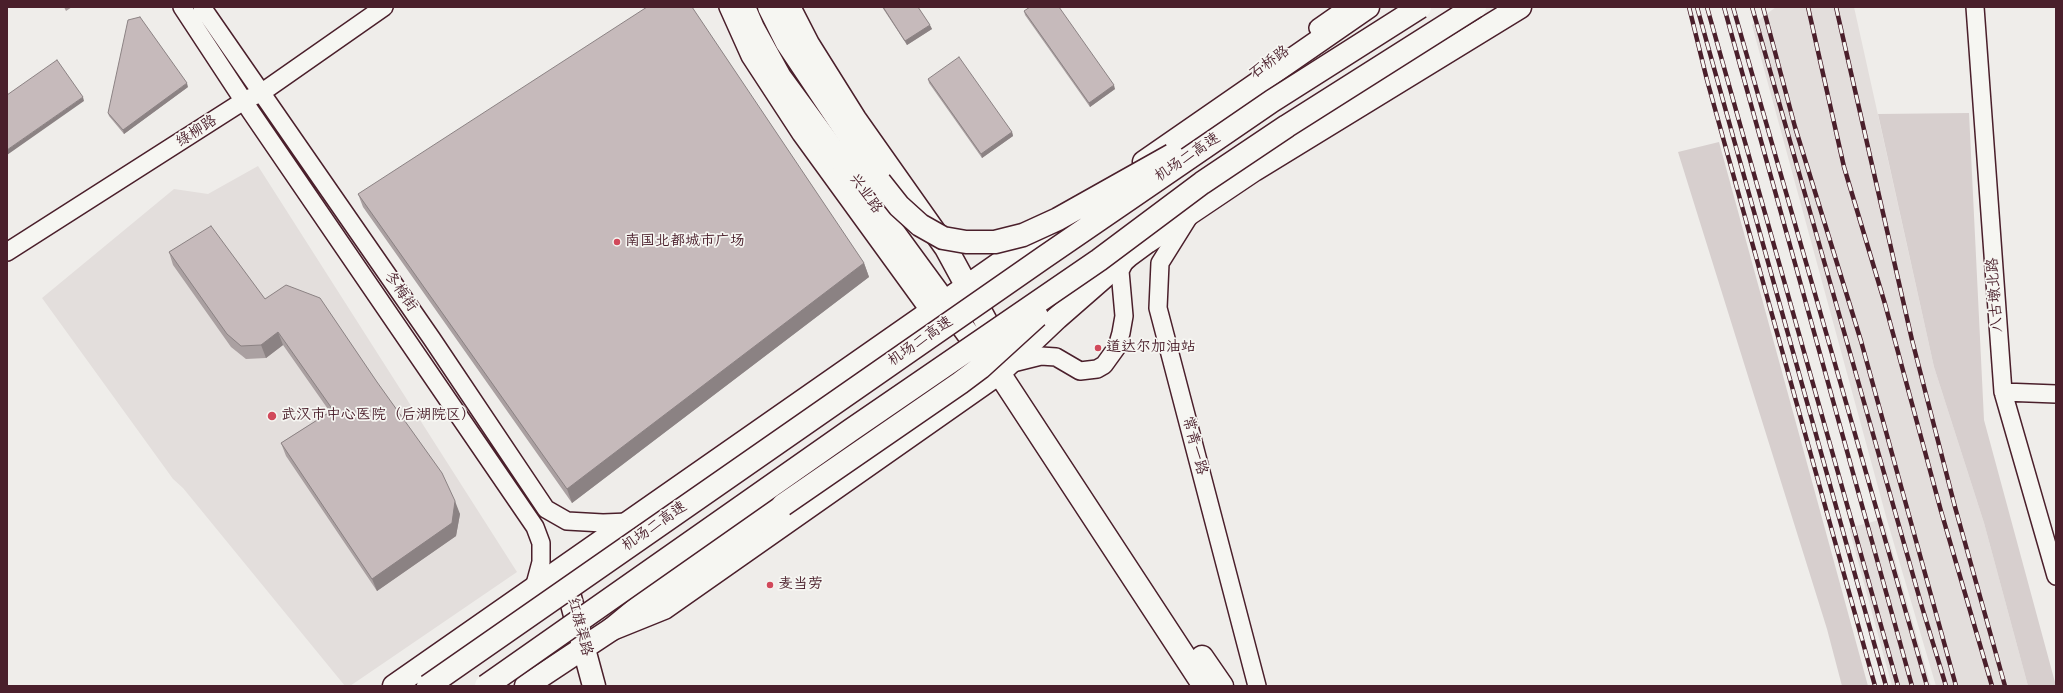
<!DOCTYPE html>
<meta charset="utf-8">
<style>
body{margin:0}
#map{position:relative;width:2063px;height:693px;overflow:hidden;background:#efedea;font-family:"Architects Daughter",sans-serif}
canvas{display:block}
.frame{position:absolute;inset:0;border:8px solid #4a1f2b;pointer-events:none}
</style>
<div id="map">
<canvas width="2063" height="693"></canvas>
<div class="frame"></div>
</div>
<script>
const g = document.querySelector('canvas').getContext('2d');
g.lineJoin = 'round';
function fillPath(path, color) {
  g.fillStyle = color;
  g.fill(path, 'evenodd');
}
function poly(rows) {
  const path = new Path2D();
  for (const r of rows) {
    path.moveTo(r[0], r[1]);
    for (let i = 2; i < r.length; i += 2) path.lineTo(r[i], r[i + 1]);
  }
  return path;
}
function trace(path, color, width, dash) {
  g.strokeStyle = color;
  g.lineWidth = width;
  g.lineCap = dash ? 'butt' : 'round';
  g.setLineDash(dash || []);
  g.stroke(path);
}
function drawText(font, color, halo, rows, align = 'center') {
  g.font = font + ' "Architects Daughter","LXGW WenKai TC",sans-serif';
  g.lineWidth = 3.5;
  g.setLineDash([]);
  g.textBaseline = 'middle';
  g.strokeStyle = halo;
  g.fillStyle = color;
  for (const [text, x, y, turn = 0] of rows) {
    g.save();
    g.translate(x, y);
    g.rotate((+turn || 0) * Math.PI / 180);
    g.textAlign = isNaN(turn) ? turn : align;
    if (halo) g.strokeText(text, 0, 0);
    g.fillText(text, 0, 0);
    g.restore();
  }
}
fillPath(poly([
 [1776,7,1854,7,1934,367,1984,523,2028,686,1936,686,1887,520,1752,25],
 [258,166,517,572,350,686,345,686,183,488,173,479,42,298,174,189,208,194],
 [1883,519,1931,686,1892,686,1849,528]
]), '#e3dedc');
fillPath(poly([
 [1969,113,1984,420,2056,686,2028,686,1984,523,1934,367,1878,114],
 [1719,142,1868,686,1842,686,1827,629,1678,152]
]), '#d7cfce');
const minor = poly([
 [182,7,251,112,535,527,541,543,541,562,534,588],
 [202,7,432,339,546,509,567,521,603,523,629,522],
 [728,7,750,56,801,134,931,313],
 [1975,7,2003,392,2056,576],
 [1318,28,1348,7],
 [1190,215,1160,263,1158,308,1257,686],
 [7,252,245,100,261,93,384,7],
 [1009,364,1041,356,1056,357,1080,371,1097,369,1104,365,1117,347,1121,333,1124,316,1120,271,1127,257],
 [2003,392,2056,394]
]);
const major = poly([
 [744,7,753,28,780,77,968,334,999,373,1204,686],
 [789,7,808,44,855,119,946,248,1001,349],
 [1144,162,1368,7],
 [563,571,594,686],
 [1202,657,1222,686],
 [394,686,1049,229],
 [526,686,612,629,664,608,999,373,1057,318,1128,256,1147,242,1254,170,1520,7]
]);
const highway = poly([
 [769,7,787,43,880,182],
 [612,629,652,596,783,505]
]);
trace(minor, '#4a1f2b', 20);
trace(major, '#4a1f2b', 25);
trace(highway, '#4a1f2b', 25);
trace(minor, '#f6f6f2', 17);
trace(major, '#f6f6f2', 22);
trace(highway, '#f6f6f2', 22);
const rail = poly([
 [1689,7,1707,80,1875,686],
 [1697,7,1886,686],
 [1707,7,1898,686],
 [1724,7,1912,686],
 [1733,7,1927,686],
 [1752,7,1922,607,1946,686],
 [1763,7,1795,127,1861,341,1956,686],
 [1808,7,1844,167,1885,304,1941,511,1992,686],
 [1836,7,1912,340,1955,507,2005,686]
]);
trace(rail, '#4a1f2b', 4.5);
trace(rail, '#f6f6f2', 3, [9]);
const highwayBridge = poly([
 [880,182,899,206,920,225,943,238,966,242,995,242,1023,235,1058,219,1172,155],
 [783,505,960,383,980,368,1037,316],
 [428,686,1043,258,1272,101,1420,7],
 [486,686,851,430,1099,260,1202,183,1287,126,1475,7]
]);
trace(highwayBridge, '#4a1f2b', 25, []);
trace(highwayBridge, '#f6f6f2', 22);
fillPath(poly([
 [64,7,72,7,66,11],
 [882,7,918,7,932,29,907,45],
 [1024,11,1115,89,1090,107,1025,15],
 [928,79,1012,132,1013,136,982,158,929,83],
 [188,87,124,134,109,116,108,113],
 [358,194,864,263,869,277,572,503,363,207],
 [169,252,265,299,460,514,456,536,377,591,286,456,281,443,330,412,283,345,266,358,246,359,231,347,173,265]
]), '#aaa0a1');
fillPath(poly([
 [930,25,932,29,907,45,905,41],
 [187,83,188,87,124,134,123,130],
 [1114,85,1115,89,1090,107,1089,103],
 [83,97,84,101,7,155,7,150],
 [1012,132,1013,136,982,158,981,154],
 [864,263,869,277,572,503,567,489],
 [278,332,283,345,266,358,261,345],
 [455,501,460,514,456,536,377,591,372,579]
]), '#8b8283');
const building = poly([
 [647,7,692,7,864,263,567,489,358,194,647,7],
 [883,7,918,7,930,25,905,41,883,7],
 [1030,7,1059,7,1114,85,1089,103,1024,11,1030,7],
 [140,17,187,83,123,130,108,113,128,20,140,17],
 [959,57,1012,132,981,154,928,79,959,57],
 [57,60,83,97,7,150,7,95,57,60],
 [211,226,265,299,286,285,320,298,377,382,442,473,455,501,452,523,372,579,281,443,333,410,278,332,261,345,241,346,227,334,169,252,211,226]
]);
fillPath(building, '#c6babb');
trace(building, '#8b8283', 1);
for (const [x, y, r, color] of [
 [617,242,4,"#d1495b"],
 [1098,348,4,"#d1495b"],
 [272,416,5,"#d1495b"],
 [770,585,4,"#d1495b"]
]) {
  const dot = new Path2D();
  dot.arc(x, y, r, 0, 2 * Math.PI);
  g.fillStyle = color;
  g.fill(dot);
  trace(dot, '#f6f6f2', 1.5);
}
drawText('15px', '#4a1f2b', '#f6f6f2', [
 ["石桥路",1270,63,-36],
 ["绿柳路",197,132,-33],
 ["机场二高速",1188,158,-34],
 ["兴业路",865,194,54],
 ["冬梅街",400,292,55],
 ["八古墩北路",1996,295,-94],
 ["机场二高速",921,342,-35],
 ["常青一路",1194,446,75],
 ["机场二高速",655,527,-35],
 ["红旗渠路",579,627,75]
]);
drawText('15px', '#4a1f2b', '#f6f6f2', [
 ["南国北都城市广场",625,242],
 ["道达尔加油站",1106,348],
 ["武汉市中心医院（后湖院区）",281,416],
 ["麦当劳",778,585]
], 'left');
</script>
